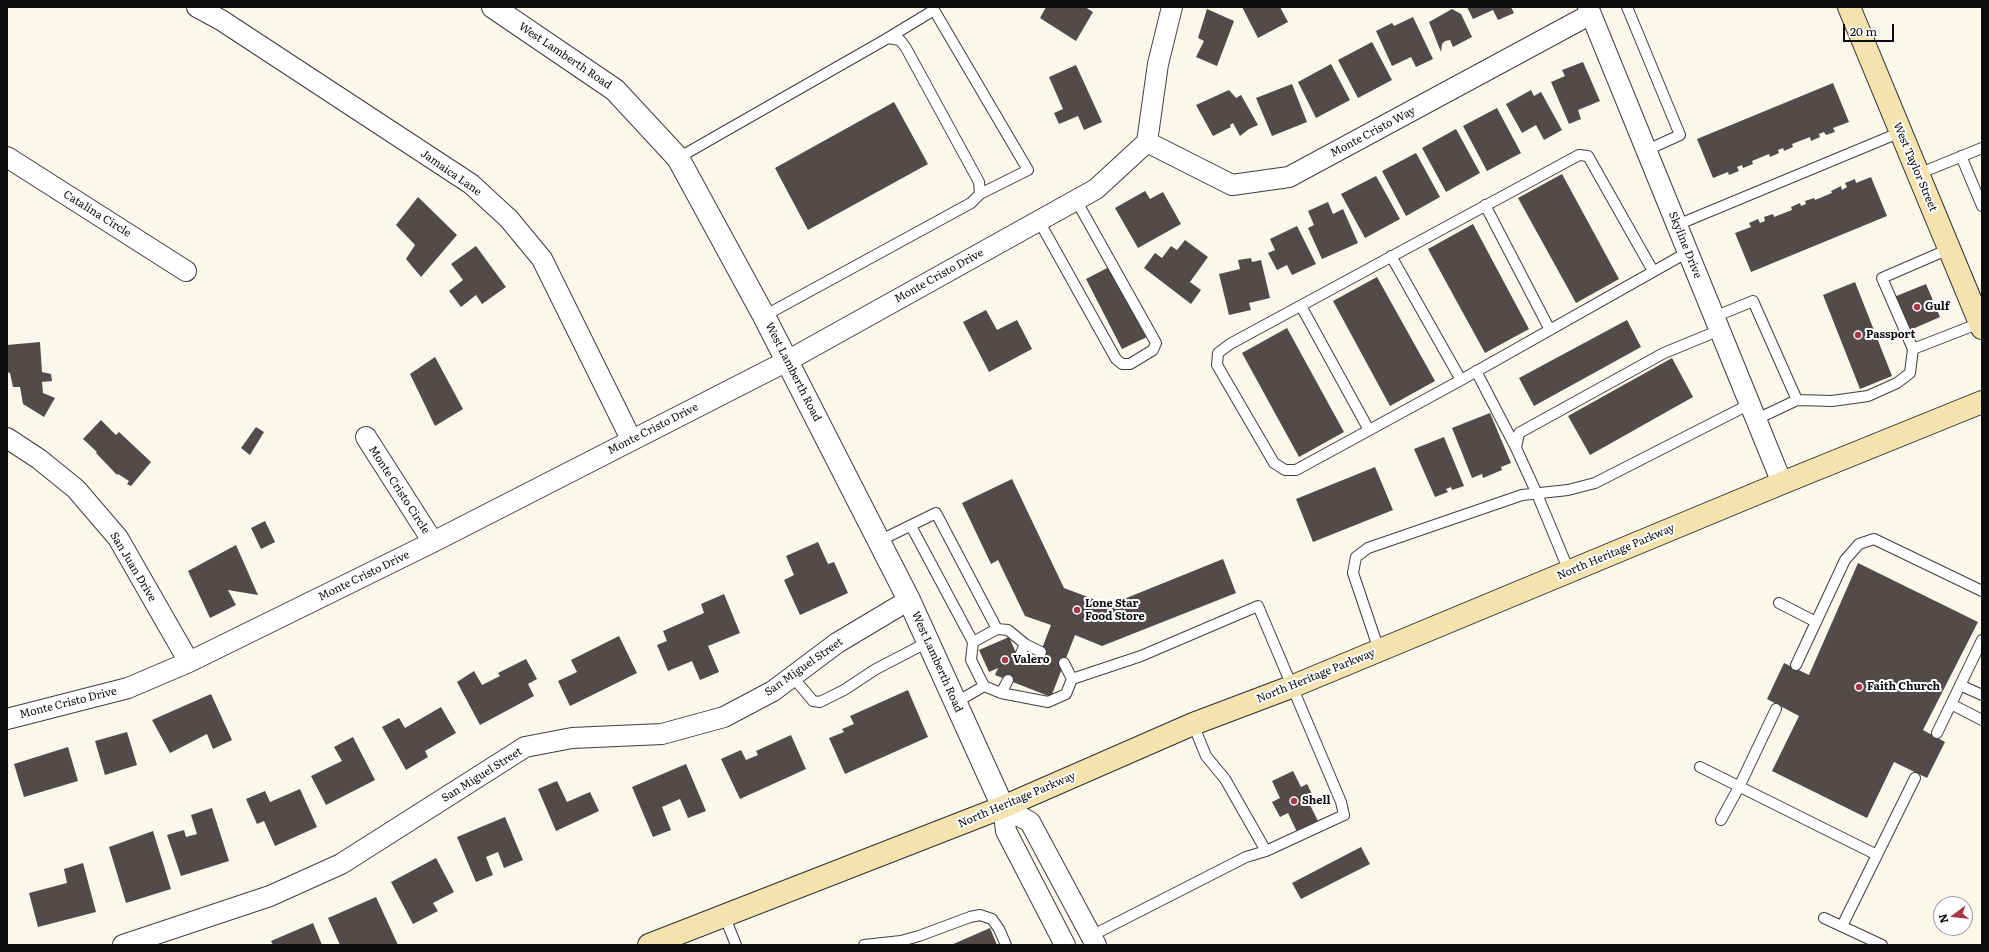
<!DOCTYPE html>
<style>
body{margin:0}
#map{position:relative;width:1989px;height:952px;overflow:hidden;background:#fcf7eb;font-family:Literata,serif}
canvas{display:block}
.frame{position:absolute;inset:0;border:8px solid #0b0b0b;pointer-events:none}
.north{position:absolute;left:1933px;top:896px;width:40px;height:40px;box-sizing:border-box;background:#fff;border:1px solid #9d9d9d;border-radius:50%;rotate:255deg;font-size:11px;font-weight:700;line-height:16px;text-align:center;color:#0b0b0b}
.north::after{content:'';display:block;margin:auto;width:14px;height:18px;background:#a8364a;clip-path:polygon(50% 0,100% 100%,50% 72%,0 100%)}
.scale{position:absolute;left:1843px;top:24px;width:51px;height:18px;box-sizing:border-box;border:2px solid #0b0b0b;border-top:0;padding-left:5px;font-size:12px;line-height:14px;white-space:nowrap;color:#0b0b0b;-webkit-text-stroke:3px #fff;paint-order:stroke}
</style>
<div id="map">
<canvas width="1989" height="952"></canvas>
<div class="frame"></div>
<div class="north">N</div>
<div class="scale">20 m</div>
</div>
<script>
const g = document.querySelector('canvas').getContext('2d');
g.lineJoin = 'round';
function fillPath(path, color) {
  g.fillStyle = color;
  g.fill(path, 'evenodd');
}
function poly(rows) {
  const path = new Path2D();
  for (const r of rows) {
    path.moveTo(r[0], r[1]);
    for (let i = 2; i < r.length; i += 2) path.lineTo(r[i], r[i + 1]);
  }
  return path;
}
function trace(path, color, width, dash) {
  g.strokeStyle = color;
  g.lineWidth = width;
  g.lineCap = dash ? 'butt' : 'round';
  g.setLineDash(dash || []);
  g.stroke(path);
}
function drawText(font, color, halo, rows, align = 'center') {
  g.font = font + ' Literata,serif';
  g.lineWidth = 4;
  g.setLineDash([]);
  g.textBaseline = 'middle';
  g.strokeStyle = halo;
  g.fillStyle = color;
  for (const [text, x, y, turn = 0] of rows) {
    g.save();
    g.translate(x, y);
    g.rotate((+turn || 0) * Math.PI / 180);
    g.textAlign = isNaN(turn) ? turn : align;
    if (halo) g.strokeText(text, 0, 0);
    g.fillText(text, 0, 0);
    g.restore();
  }
}
fillPath(poly([
 [1046,7,1085,7,1093,12,1076,41,1040,18],
 [1242,7,1280,7,1288,22,1258,38],
 [1467,7,1511,7,1514,13,1498,20,1493,10,1473,19],
 [1207,9,1234,21,1217,66,1196,57,1204,41,1198,38],
 [1452,9,1461,14,1472,37,1453,47,1450,40,1445,41,1442,44,1441,52,1429,22],
 [1413,17,1433,59,1416,67,1411,57,1392,66,1376,31,1392,23,1394,26],
 [1372,42,1392,80,1358,98,1338,60],
 [1583,62,1600,101,1578,110,1581,119,1569,124,1551,82,1565,76,1562,70],
 [1331,64,1350,100,1316,118,1298,82],
 [1076,65,1102,122,1084,130,1078,116,1059,124,1054,113,1063,109,1049,77],
 [1833,83,1849,122,1833,128,1835,132,1826,135,1824,132,1819,134,1820,137,1811,141,1810,137,1792,144,1793,147,1784,151,1783,148,1778,150,1779,153,1770,157,1769,154,1752,161,1753,164,1743,168,1742,165,1737,167,1739,171,1729,175,1728,172,1713,178,1697,139],
 [1292,84,1307,122,1272,136,1256,98],
 [1229,90,1236,98,1241,95,1258,125,1249,129,1240,136,1233,123,1230,125,1231,127,1213,136,1196,105],
 [1531,90,1534,96,1541,92,1562,130,1544,140,1536,125,1522,133,1506,104],
 [894,102,928,164,808,230,775,168],
 [1497,108,1521,153,1487,171,1463,126],
 [1456,129,1480,173,1446,192,1422,148],
 [1416,153,1440,197,1406,216,1382,171],
 [1562,174,1619,279,1576,303,1518,198],
 [1376,176,1400,219,1365,238,1341,194],
 [1871,177,1887,216,1751,272,1735,233,1751,227,1749,223,1758,219,1760,223,1765,221,1764,217,1773,214,1774,217,1792,210,1791,207,1800,203,1801,206,1806,204,1805,201,1814,198,1815,200,1832,193,1831,191,1841,186,1842,190,1847,187,1845,183,1855,179,1856,183],
 [1145,191,1150,199,1163,192,1181,224,1138,248,1115,208],
 [418,197,457,235,421,277,406,259,415,245,396,225],
 [1328,202,1333,214,1343,209,1358,243,1322,259,1308,228,1314,225,1308,211],
 [1473,224,1529,329,1485,353,1428,249],
 [1297,226,1316,264,1292,275,1287,265,1277,270,1268,253,1275,250,1270,239],
 [1185,240,1208,257,1190,282,1201,290,1191,304,1144,268,1155,253,1162,258,1171,246,1177,250],
 [476,246,506,287,482,304,476,295,461,307,449,291,463,280,451,264],
 [1251,258,1252,262,1261,260,1270,298,1249,303,1251,310,1229,315,1219,274,1240,269,1238,260],
 [1111,266,1147,337,1122,349,1086,279],
 [1377,277,1435,381,1390,406,1333,301],
 [1855,282,1892,376,1860,389,1823,295],
 [1926,284,1940,317,1908,331,1894,297],
 [986,310,997,330,1017,320,1032,349,989,372,963,322],
 [1627,320,1641,347,1534,406,1519,378],
 [1287,328,1344,432,1299,457,1242,353],
 [40,342,42,372,51,374,52,381,42,382,43,393,55,398,44,417,23,404,20,387,13,387,10,373,7,372,7,345],
 [435,357,463,409,435,426,410,374],
 [1672,358,1693,397,1590,455,1568,416],
 [1490,413,1511,463,1501,467,1502,470,1483,478,1482,474,1472,478,1452,428],
 [101,420,116,435,119,432,151,462,131,486,127,484,129,481,118,474,117,475,96,453,97,452,83,439],
 [256,427,264,432,250,455,241,448],
 [1444,437,1464,486,1452,490,1451,487,1446,489,1448,492,1435,497,1414,449],
 [1375,467,1393,510,1313,542,1296,499],
 [1012,479,1064,588,1109,605,1223,559,1236,593,1102,646,1075,635,1051,697,995,675,998,668,989,672,979,650,1009,637,1018,657,1036,664,1051,625,1025,616,998,560,991,564,962,503],
 [265,521,275,542,261,549,251,528],
 [818,542,828,564,834,562,848,593,800,615,784,580,794,575,786,556],
 [236,545,258,595,228,590,236,605,210,618,188,571],
 [1858,563,1978,622,1923,730,1945,742,1927,778,1894,762,1867,818,1772,771,1799,716,1767,699,1784,663,1809,675],
 [724,594,740,633,708,646,719,672,700,680,692,661,668,671,657,645,667,641,663,631,704,613,701,604],
 [619,636,637,673,570,706,558,681,577,672,571,660],
 [526,659,537,679,528,684,534,696,480,725,457,682,474,671,482,685,500,676,498,673],
 [908,690,928,737,845,774,829,738,844,732,842,729,854,724,850,716],
 [211,694,232,740,213,749,207,734,170,753,152,720],
 [441,707,456,733,425,751,428,757,406,770,382,727,399,718,405,728],
 [127,732,137,765,105,775,95,741],
 [791,735,806,769,740,799,721,759,741,750,746,760,758,755,756,751],
 [353,737,375,780,326,805,311,776,342,761,334,747],
 [68,747,78,781,24,797,14,764],
 [686,764,706,811,688,818,680,799,662,807,671,830,653,837,632,787],
 [1293,771,1301,787,1307,784,1315,800,1309,803,1318,821,1297,832,1288,813,1280,817,1272,802,1280,798,1272,781],
 [557,781,567,802,590,792,599,811,556,831,538,789],
 [300,789,317,827,275,846,264,821,257,824,246,799,265,791,270,802],
 [212,808,229,861,181,876,167,835,184,830,186,837,197,834,191,815],
 [505,817,523,860,504,868,498,852,486,857,493,875,476,882,457,837],
 [153,831,171,889,126,903,109,847],
 [1361,847,1370,864,1301,899,1292,883],
 [436,858,454,892,433,903,438,911,413,924,391,882],
 [83,863,96,912,38,927,29,893,67,883,64,869],
 [376,897,398,945,340,945,328,918],
 [313,923,322,945,273,945,271,941],
 [990,928,997,945,951,945]
]), '#524b49');
const service = poly([
 [1627,7,1680,135,1647,150],
 [888,38,934,10,1028,170,980,194],
 [1961,156,1982,206],
 [678,158,888,38,900,40,906,48,979,182,980,194,971,203,764,316],
 [1918,174,1982,148],
 [1485,205,1550,330],
 [1039,221,1116,359,1122,364,1130,364,1153,350,1156,343,1076,200],
 [1677,225,1901,132],
 [1391,256,1461,380],
 [1653,271,1588,156,1579,155,1230,344,1218,353,1217,365,1274,463,1285,470,1296,470,1461,380,1688,252],
 [1301,306,1369,430],
 [1714,317,1753,301,1797,400,1757,419],
 [1913,349,1882,278,1949,249],
 [1476,371,1516,448],
 [1797,400,1832,401,1868,396,1897,383,1910,373,1913,349,1980,323],
 [911,526,973,642,971,660,984,686,1001,693,1048,702,1066,694,1072,679],
 [879,541,936,513,997,629,1008,630,1025,644,1041,652],
 [1569,571,1537,494,1516,448,1519,433,1664,353,1720,330],
 [1779,603,1816,622],
 [973,642,997,629],
 [1379,650,1353,573,1356,557,1368,548,1522,495,1568,490,1595,483,1750,404],
 [1019,658,1025,644],
 [1064,663,1072,679,1141,656,1258,606,1341,802,1344,815,1266,851,1246,857,1091,936],
 [1796,665,1845,560,1859,544,1874,539,1982,591],
 [792,676,813,701,820,702,844,690,876,669,928,642],
 [1960,685,1982,695],
 [1001,693,1008,680],
 [955,703,984,686],
 [1951,704,1982,720],
 [1193,724,1206,756,1225,779,1266,851],
 [1937,733,1982,640],
 [1700,767,1877,855],
 [1721,820,1739,787,1776,709],
 [724,915,736,945],
 [1824,918,1882,945],
 [1842,926,1915,778],
 [864,945,901,941,919,936,970,917,980,915,992,919,999,929,1006,945]
]);
const minor = poly([
 [197,7,221,20,471,184,509,219,542,259,631,439],
 [1588,7,1782,483],
 [1147,142,1232,185,1289,177,1591,14],
 [7,157,186,271],
 [366,437,433,542],
 [7,438,39,459,76,489,118,538,189,662],
 [7,719,128,688,189,662,433,542,787,361,1096,189,1147,142,1158,64,1172,7],
 [1003,807,1030,822,1096,945],
 [1003,807,1006,831,1065,945],
 [123,945,270,896,341,864,525,747,572,738,662,734,724,717,773,691,837,643,909,600]
]);
const tertiary = poly([
 [493,7,615,90,678,158,764,316,909,600,1003,807]
]);
const secondary = poly([
 [1849,7,1982,328],
 [649,945,1003,807,1193,724,1291,687,1782,483,1982,402]
]);
trace(service, '#3e3e3e', 12);
trace(minor, '#3e3e3e', 22);
trace(tertiary, '#3e3e3e', 24);
trace(secondary, '#2d2d2d', 24);
trace(service, '#fff', 10);
trace(minor, '#fff', 20);
trace(tertiary, '#fff', 22);
trace(secondary, '#f4e3ae', 22);
for (const [x, y, r, color] of [
 [1917,307,4,"#a8364a"],
 [1858,335,4,"#a8364a"],
 [1077,610,4,"#a8364a"],
 [1005,660,4,"#a8364a"],
 [1859,687,4,"#a8364a"],
 [1294,801,4,"#a8364a"]
]) {
  const dot = new Path2D();
  dot.arc(x, y, r, 0, 2 * Math.PI);
  g.fillStyle = color;
  g.fill(dot);
  trace(dot, '#fff', 1.5);
}
drawText('11px', '#0b0b0b', '#fff', [
 ["West Lamberth Road",565,56,34],
 ["Monte Cristo Way",1373,132,-28],
 ["West Taylor Street",1915,167,67],
 ["Jamaica Lane",451,173,35],
 ["Catalina Circle",97,214,32],
 ["Skyline Drive",1685,245,68],
 ["Monte Cristo Drive",939,276,-29],
 ["West Lamberth Road",793,372,63],
 ["Monte Cristo Drive",653,429,-27],
 ["Monte Cristo Circle",399,490,57],
 ["North Heritage Parkway",1616,552,-23],
 ["San Juan Drive",133,567,59],
 ["Monte Cristo Drive",364,576,-26],
 ["West Lamberth Road",937,662,66],
 ["San Miguel Street",804,667,-35],
 ["North Heritage Parkway",1316,676,-22],
 ["Monte Cristo Drive",68,703,-14],
 ["San Miguel Street",482,775,-32],
 ["North Heritage Parkway",1017,800,-23]
]);
drawText('bold 11px', '#0b0b0b', '#fff', [
 ["Gulf",1925,307],
 ["Passport",1866,335],
 ["Lone Star",1085,604],
 ["Food Store",1085,617],
 ["Valero",1013,660],
 ["Faith Church",1867,687],
 ["Shell",1302,801]
], 'left');
</script>
